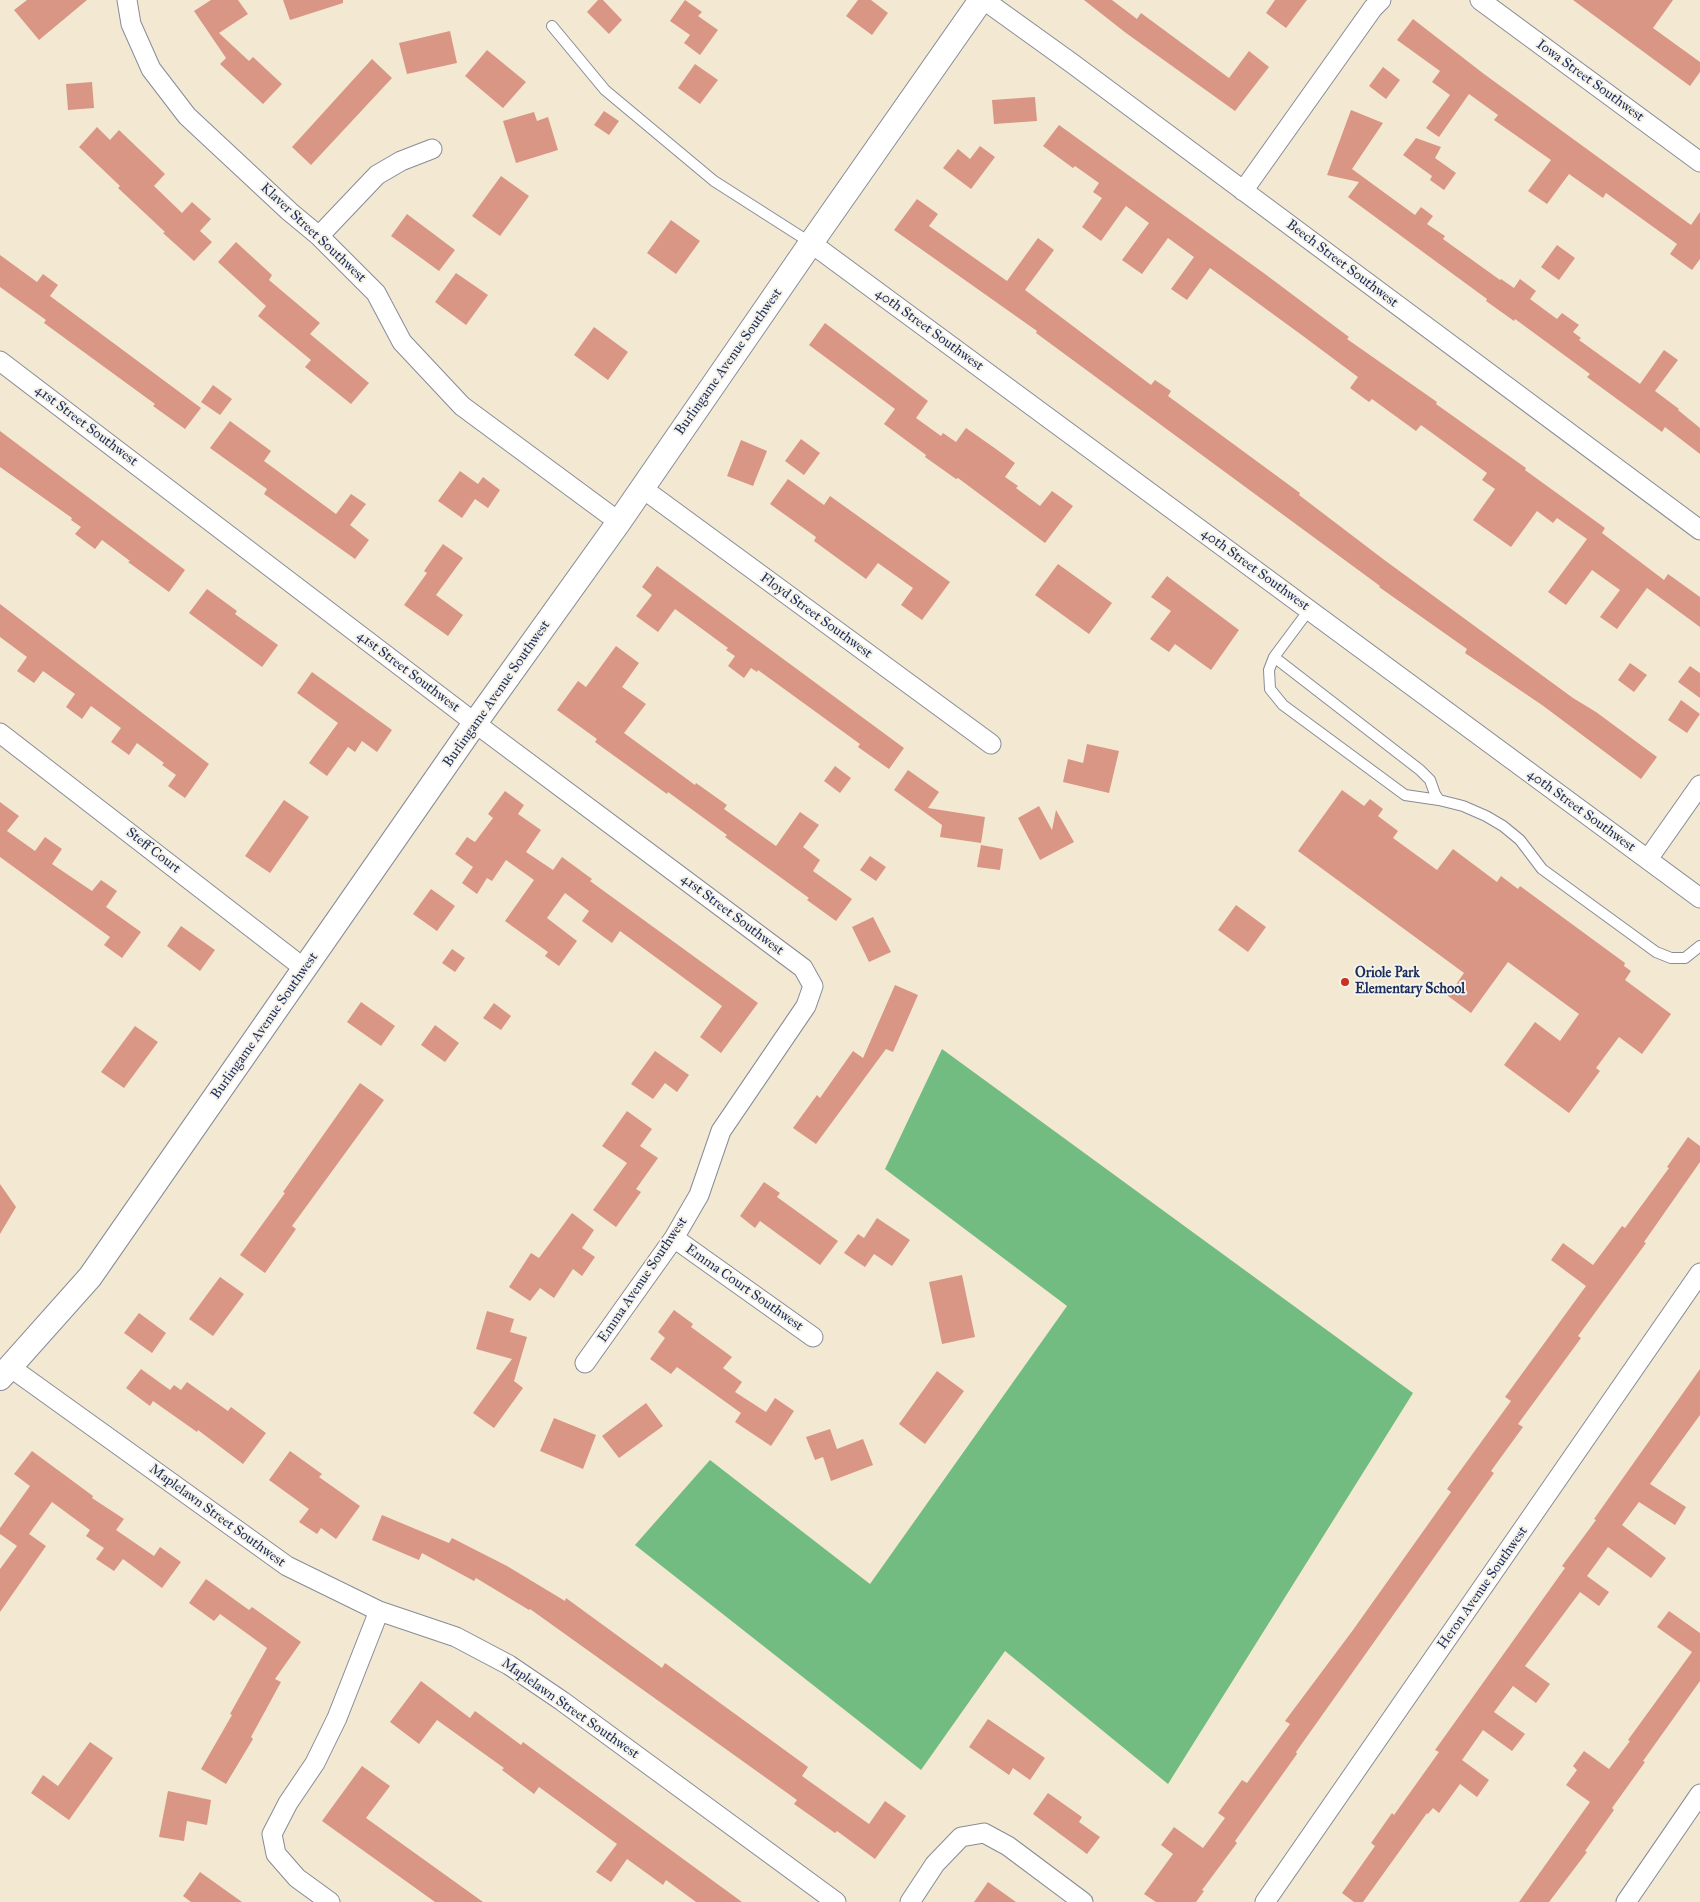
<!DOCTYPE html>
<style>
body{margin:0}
canvas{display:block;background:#f3e8d1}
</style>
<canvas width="1700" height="1902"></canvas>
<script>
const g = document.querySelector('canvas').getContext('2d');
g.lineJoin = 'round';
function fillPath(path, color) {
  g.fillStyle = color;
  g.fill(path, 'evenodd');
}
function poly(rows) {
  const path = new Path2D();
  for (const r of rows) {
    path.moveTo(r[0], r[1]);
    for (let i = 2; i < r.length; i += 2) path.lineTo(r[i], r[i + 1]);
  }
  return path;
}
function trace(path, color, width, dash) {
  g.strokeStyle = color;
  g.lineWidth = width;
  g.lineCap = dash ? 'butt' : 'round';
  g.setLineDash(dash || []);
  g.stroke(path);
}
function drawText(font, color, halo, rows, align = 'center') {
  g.font = font + ' "IM FELL Great Primer",serif';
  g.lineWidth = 4;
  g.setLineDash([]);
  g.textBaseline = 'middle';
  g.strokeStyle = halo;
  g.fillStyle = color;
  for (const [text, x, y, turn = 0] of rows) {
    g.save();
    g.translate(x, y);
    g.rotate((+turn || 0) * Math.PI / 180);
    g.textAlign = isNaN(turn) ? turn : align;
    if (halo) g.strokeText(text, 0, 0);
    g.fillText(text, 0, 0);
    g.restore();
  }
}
fillPath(poly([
 [942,1049,1413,1393,1168,1784,1005,1651,921,1770,635,1545,710,1460,870,1584,1067,1306,885,1169]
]), '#73bc81');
fillPath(poly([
 [27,0,87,0,39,40,14,10],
 [211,0,238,0,248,14,219,33,249,61,253,57,282,84,263,104,220,64,226,58,194,11],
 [283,0,343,0,343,3,290,20],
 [598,0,603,0,622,20,609,34,587,12],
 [685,0,702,12,698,16,718,30,700,55,684,43,690,35,670,21],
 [858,0,871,0,888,13,872,35,846,16],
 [1084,0,1112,0,1137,19,1141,13,1229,78,1249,51,1269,67,1235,111,1126,33],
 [1275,0,1307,0,1286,28,1266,13],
 [1573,0,1673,0,1653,28,1700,62,1700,72,1690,86],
 [1413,19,1484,74,1691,225,1700,212,1700,259,1692,270,1670,254,1677,244,1606,193,1603,198,1569,174,1547,204,1528,191,1551,160,1494,120,1498,115,1469,94,1439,137,1426,128,1450,95,1432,82,1440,71,1397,40],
 [450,31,457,63,407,74,399,43],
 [487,50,526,82,503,108,465,76],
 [372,59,392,78,311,165,292,147],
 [695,64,718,80,700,104,678,88],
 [1383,67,1400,80,1386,99,1369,86],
 [92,82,94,108,68,110,66,84],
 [1035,97,1037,121,994,124,992,100],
 [1351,110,1383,123,1352,169,1415,215,1421,207,1433,216,1427,224,1445,236,1443,239,1500,280,1501,279,1514,288,1520,279,1536,291,1530,299,1557,319,1562,313,1579,325,1573,332,1581,338,1579,340,1640,384,1664,350,1678,360,1655,391,1679,409,1678,410,1700,428,1700,454,1665,427,1662,432,1587,377,1590,374,1515,319,1514,321,1486,301,1487,299,1348,197,1359,182,1327,175],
 [604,111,619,121,609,135,594,125],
 [534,112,537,121,548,117,558,150,516,163,503,121],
 [1059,125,1265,274,1349,337,1347,339,1437,402,1436,404,1526,468,1525,470,1605,528,1602,533,1664,580,1668,574,1700,597,1700,627,1647,588,1617,629,1600,617,1620,590,1592,570,1566,605,1548,592,1587,539,1557,518,1553,523,1537,511,1511,547,1473,520,1495,489,1482,480,1487,473,1421,425,1416,431,1372,399,1369,402,1350,388,1358,377,1303,336,1210,268,1187,300,1171,289,1194,257,1168,238,1142,274,1122,260,1149,223,1126,206,1101,241,1082,227,1102,198,1093,192,1099,183,1075,166,1073,168,1043,146],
 [97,127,110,140,119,130,165,174,154,186,182,213,192,202,211,219,200,231,212,242,194,261,163,233,165,232,118,188,120,186,79,147],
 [1416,138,1441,147,1435,158,1456,173,1444,190,1430,180,1432,176,1403,155],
 [980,146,995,157,971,189,943,168,958,149,970,159],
 [501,176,529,196,500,236,472,216],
 [917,199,938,214,929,226,1007,281,1038,238,1054,250,1025,290,1151,385,1155,380,1171,391,1168,396,1300,493,1299,495,1383,559,1573,698,1596,712,1657,757,1641,779,1542,705,1465,653,1467,649,1379,587,1380,586,1036,333,1037,331,894,230],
 [407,214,455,250,439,271,391,236],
 [671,220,700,241,676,274,647,253],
 [236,242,272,275,269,280,320,323,310,334,369,383,351,404,305,367,311,360,258,316,266,306,218,262],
 [1557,245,1575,258,1559,280,1541,267],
 [0,255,37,282,43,274,58,285,50,296,201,408,185,429,153,406,155,404,44,323,46,320,0,287],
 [456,273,488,295,466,325,435,302],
 [825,323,928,401,916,418,941,436,943,433,956,442,966,428,996,449,1015,463,1005,477,1018,486,1016,488,1040,506,1052,491,1073,506,1045,543,958,478,956,479,925,457,926,455,884,424,895,409,809,345],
 [594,327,628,352,608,380,574,355],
 [213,385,232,399,220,415,201,402],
 [230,421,271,451,264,461,336,514,351,494,366,504,350,525,369,540,355,559,264,494,267,489,210,448],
 [0,431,185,570,169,592,128,562,130,561,102,540,95,549,75,534,81,527,71,520,72,518,0,467],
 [801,439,820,453,804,475,785,461],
 [741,440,767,451,753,486,727,476],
 [460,471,478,484,483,477,500,490,488,508,475,499,462,518,438,501],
 [788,479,824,505,830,496,950,582,922,620,901,605,913,588,878,563,866,579,814,541,816,537,770,504],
 [443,544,463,558,436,595,463,615,448,636,404,605,427,573,424,571],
 [1058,564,1112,603,1089,634,1035,595],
 [657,566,904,748,889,769,858,747,860,744,758,670,757,672,751,668,744,678,728,666,735,656,726,650,728,648,675,609,658,632,636,616,652,595,642,587],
 [1167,576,1239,630,1211,670,1175,644,1169,652,1150,639,1171,611,1151,597],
 [207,589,237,611,235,614,278,645,262,667,189,613],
 [0,604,209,764,185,798,168,786,176,775,162,765,164,763,137,743,129,755,111,742,121,728,91,706,82,719,66,707,75,694,43,671,34,683,17,671,27,657,0,637],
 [616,646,639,663,622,687,646,704,624,733,695,785,696,783,727,805,724,809,776,846,800,812,819,825,803,847,820,860,813,871,852,899,836,921,807,900,809,898,725,837,727,835,668,792,667,794,595,742,597,739,557,710,578,681,586,687],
 [1630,663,1647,675,1634,692,1618,680],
 [1690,666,1700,673,1700,698,1678,682],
 [312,672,392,730,377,752,362,741,355,752,348,747,327,776,309,763,338,723,297,693],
 [1681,700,1700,714,1687,733,1668,720],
 [1087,744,1119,751,1109,793,1063,782,1068,759,1083,763],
 [835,766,851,778,840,793,824,781],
 [908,770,939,792,928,808,985,817,981,843,940,837,942,825,894,790],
 [1342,790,1364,806,1370,799,1383,809,1378,816,1398,831,1393,838,1437,870,1453,849,1497,882,1501,876,1518,889,1520,886,1625,963,1624,966,1631,971,1625,980,1671,1014,1642,1054,1619,1037,1596,1068,1600,1071,1569,1113,1504,1065,1535,1022,1560,1041,1579,1014,1508,962,1471,1013,1448,996,1464,973,1298,851],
 [505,791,524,805,518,814,541,830,526,852,553,870,562,857,592,879,590,881,758,1003,721,1053,700,1037,722,1006,620,931,612,943,582,921,589,911,565,893,547,918,577,941,559,966,545,956,548,952,505,921,534,880,506,860,492,881,487,878,477,894,462,883,473,867,455,854,467,837,475,842,493,818,488,814],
 [284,800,309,817,270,873,245,856],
 [0,802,19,816,7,831,35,851,45,837,62,849,52,864,92,891,101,880,117,891,106,907,141,932,122,958,104,945,110,937,0,857],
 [1039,806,1052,830,1056,810,1074,842,1040,860,1018,818],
 [981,845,1003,849,1000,870,977,867],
 [870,856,886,867,876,881,860,870],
 [431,889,455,906,437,931,413,914],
 [1236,905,1266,927,1248,952,1218,930],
 [873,917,891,952,869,962,852,927],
 [181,926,215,950,200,971,167,946],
 [452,949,465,958,455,972,442,963],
 [895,985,918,995,893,1052,886,1049,816,1144,793,1128,817,1095,820,1098,853,1051,863,1058],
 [361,1002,395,1026,381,1046,347,1022],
 [494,1003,511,1016,501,1030,483,1018],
 [435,1025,459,1043,445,1062,421,1045],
 [135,1026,158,1042,124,1088,101,1072],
 [655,1051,689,1075,677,1092,665,1083,653,1099,631,1084],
 [360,1083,384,1100,292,1226,296,1229,265,1273,240,1255,285,1193,283,1192],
 [627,1111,652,1129,640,1146,658,1158,636,1189,641,1192,616,1227,593,1210,627,1163,602,1146],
 [1688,1137,1700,1146,1700,1162,1644,1242,1646,1243,1578,1336,1581,1338,1518,1424,1523,1427,1491,1471,1494,1473,1296,1752,1297,1754,1235,1841,1237,1843,1202,1890,1204,1891,1196,1902,1156,1902,1144,1894,1173,1854,1161,1845,1174,1827,1203,1848,1225,1818,1218,1813,1242,1780,1247,1783,1290,1724,1285,1721,1353,1630,1451,1492,1447,1489,1511,1401,1505,1397,1586,1286,1551,1260,1563,1243,1593,1265,1622,1226,1625,1228,1669,1168,1667,1167],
 [764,1182,780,1193,777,1197,838,1241,820,1265,760,1221,755,1228,740,1216],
 [0,1184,16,1207,0,1234],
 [572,1213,594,1230,582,1248,595,1257,582,1276,573,1269,554,1298,540,1288,530,1301,509,1287,531,1253,539,1258],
 [877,1218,910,1240,892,1266,874,1254,865,1267,844,1253,858,1234,864,1238],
 [962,1275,975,1337,942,1344,929,1282],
 [220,1277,244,1294,213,1336,189,1319],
 [674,1310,693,1324,691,1327,732,1357,723,1368,742,1382,735,1392,766,1412,775,1398,794,1411,771,1446,735,1422,741,1413,677,1367,671,1374,650,1359,665,1338,658,1332],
 [487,1311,514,1319,510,1332,527,1337,514,1381,523,1388,494,1428,473,1413,512,1359,476,1349],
 [139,1313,166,1333,152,1353,124,1333],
 [141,1369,170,1390,174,1385,181,1390,187,1382,228,1411,231,1407,266,1433,243,1464,198,1430,197,1432,153,1401,150,1406,126,1388],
 [1700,1369,1700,1415,1650,1484,1686,1507,1675,1525,1639,1502,1622,1525,1666,1558,1651,1578,1608,1547,1587,1576,1609,1592,1599,1606,1580,1592,1525,1666,1550,1684,1536,1703,1513,1686,1494,1712,1525,1734,1512,1751,1483,1730,1462,1760,1489,1780,1477,1797,1460,1784,1439,1813,1433,1808,1428,1814,1427,1813,1363,1902,1354,1902,1342,1893,1375,1846,1371,1843,1392,1813,1394,1815,1439,1752,1435,1750,1565,1568,1562,1566,1596,1520,1594,1519],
 [937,1371,964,1391,925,1444,899,1424],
 [646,1403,663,1426,619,1458,602,1436],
 [554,1418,596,1435,583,1469,540,1451],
 [830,1429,837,1449,863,1439,873,1465,831,1481,823,1457,815,1460,806,1437],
 [32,1451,93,1496,92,1498,124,1519,116,1530,154,1556,160,1547,181,1562,162,1588,123,1559,114,1571,96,1559,104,1548,86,1536,90,1530,52,1502,29,1534,46,1546,0,1612,0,1569,17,1546,0,1534,0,1528,30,1486,14,1474],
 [290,1451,322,1474,319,1477,360,1506,336,1539,321,1528,317,1534,299,1522,309,1509,269,1480],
 [382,1515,449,1543,452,1538,507,1566,565,1601,566,1598,662,1668,665,1663,808,1767,802,1776,869,1824,885,1801,906,1816,875,1859,837,1831,835,1833,794,1804,797,1800,530,1609,529,1610,476,1578,474,1581,422,1553,419,1560,372,1540],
 [206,1579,249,1610,252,1607,301,1642,275,1679,281,1682,251,1737,253,1739,226,1784,201,1769,232,1715,230,1714,267,1648,220,1614,214,1621,189,1603],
 [1669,1611,1700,1633,1700,1681,1643,1761,1645,1762,1612,1808,1614,1810,1585,1851,1587,1852,1549,1902,1519,1902,1590,1802,1566,1785,1577,1770,1573,1766,1584,1751,1609,1769,1630,1741,1628,1740,1692,1652,1657,1627],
 [421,1681,470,1718,475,1711,521,1745,523,1742,742,1902,696,1902,666,1880,663,1885,627,1859,611,1882,596,1872,617,1844,539,1787,534,1794,502,1770,504,1768,437,1720,419,1744,390,1722],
 [988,1719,1045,1758,1030,1780,1013,1768,1009,1775,969,1747],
 [90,1742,113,1758,69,1820,31,1793,43,1775,58,1786],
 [362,1766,390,1786,366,1818,483,1902,435,1902,322,1821],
 [168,1791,211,1800,207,1825,187,1821,184,1841,159,1837],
 [1048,1793,1082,1817,1079,1822,1100,1837,1087,1854,1033,1814],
 [200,1872,242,1902,191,1902,183,1896],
 [988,1882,1016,1902,974,1902]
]), '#d99684');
const service = poly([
 [552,26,605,90,714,181,811,243],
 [1309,610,1274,657,1269,670,1270,689,1283,705,1405,795,1439,800,1463,806,1486,816,1503,826,1520,840,1542,869,1656,952,1671,958,1685,958,1700,946],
 [1274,657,1420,770,1430,780,1435,794,1439,800]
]);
const minor = poly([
 [127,0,131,24,151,69,187,116,290,212,319,236,376,293,402,342,462,406,619,522],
 [984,0,1073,64,1700,530],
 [1480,0,1700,162],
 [1243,191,1373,8,1381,0],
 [319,236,377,175,401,161,432,149],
 [811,243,1700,898],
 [0,361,475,723,803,968,813,986,806,1006,721,1131,699,1195,674,1238,585,1363],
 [642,488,991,744],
 [0,733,305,969],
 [1648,859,1700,785],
 [674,1238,813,1337],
 [10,1367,287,1566,379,1611,456,1637,509,1665,562,1701,836,1902],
 [330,1902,297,1878,276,1854,272,1834,288,1803,315,1763,337,1718,379,1611],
 [910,1902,935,1864,961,1837,984,1833,1008,1846,1083,1902],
 [1265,1902,1700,1273],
 [1626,1902,1700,1794]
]);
const tertiary = poly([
 [0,1378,90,1277,475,723,619,522,811,243,981,0]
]);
trace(service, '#878c98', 12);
trace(minor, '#878c98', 21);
trace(tertiary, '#878c98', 26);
trace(service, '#fff', 10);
trace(minor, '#fff', 19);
trace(tertiary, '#fff', 24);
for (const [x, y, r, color] of [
 [1345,982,5,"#c8321e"]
]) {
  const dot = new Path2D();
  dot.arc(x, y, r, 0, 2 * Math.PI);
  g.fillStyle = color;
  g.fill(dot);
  trace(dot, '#f7f3e8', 2);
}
drawText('14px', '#1b2f5e', '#f7f3e8', [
 ["Iowa Street Southwest",1590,81,36],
 ["Klaver Street Southwest",313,233,43],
 ["Beech Street Southwest",1342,264,37],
 ["40th Street Southwest",929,330,36],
 ["Burlingame Avenue Southwest",729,362,-55],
 ["41st Street Southwest",86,426,37],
 ["40th Street Southwest",1255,570,36],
 ["Floyd Street Southwest",816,616,36],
 ["41st Street Southwest",408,672,37],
 ["Burlingame Avenue Southwest",497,694,-55],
 ["40th Street Southwest",1581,811,36],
 ["Steff Court",153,851,38],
 ["41st Street Southwest",732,915,37],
 ["Burlingame Avenue Southwest",265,1026,-55],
 ["Emma Avenue Southwest",643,1280,-56],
 ["Emma Court Southwest",744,1288,35],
 ["Maplelawn Street Southwest",217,1516,36],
 ["Heron Avenue Southwest",1483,1588,-55],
 ["Maplelawn Street Southwest",570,1709,35]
]);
drawText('bold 14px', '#1b2f5e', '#f7f3e8', [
 ["Oriole Park",1355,974],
 ["Elementary School",1355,990]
], 'left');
</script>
